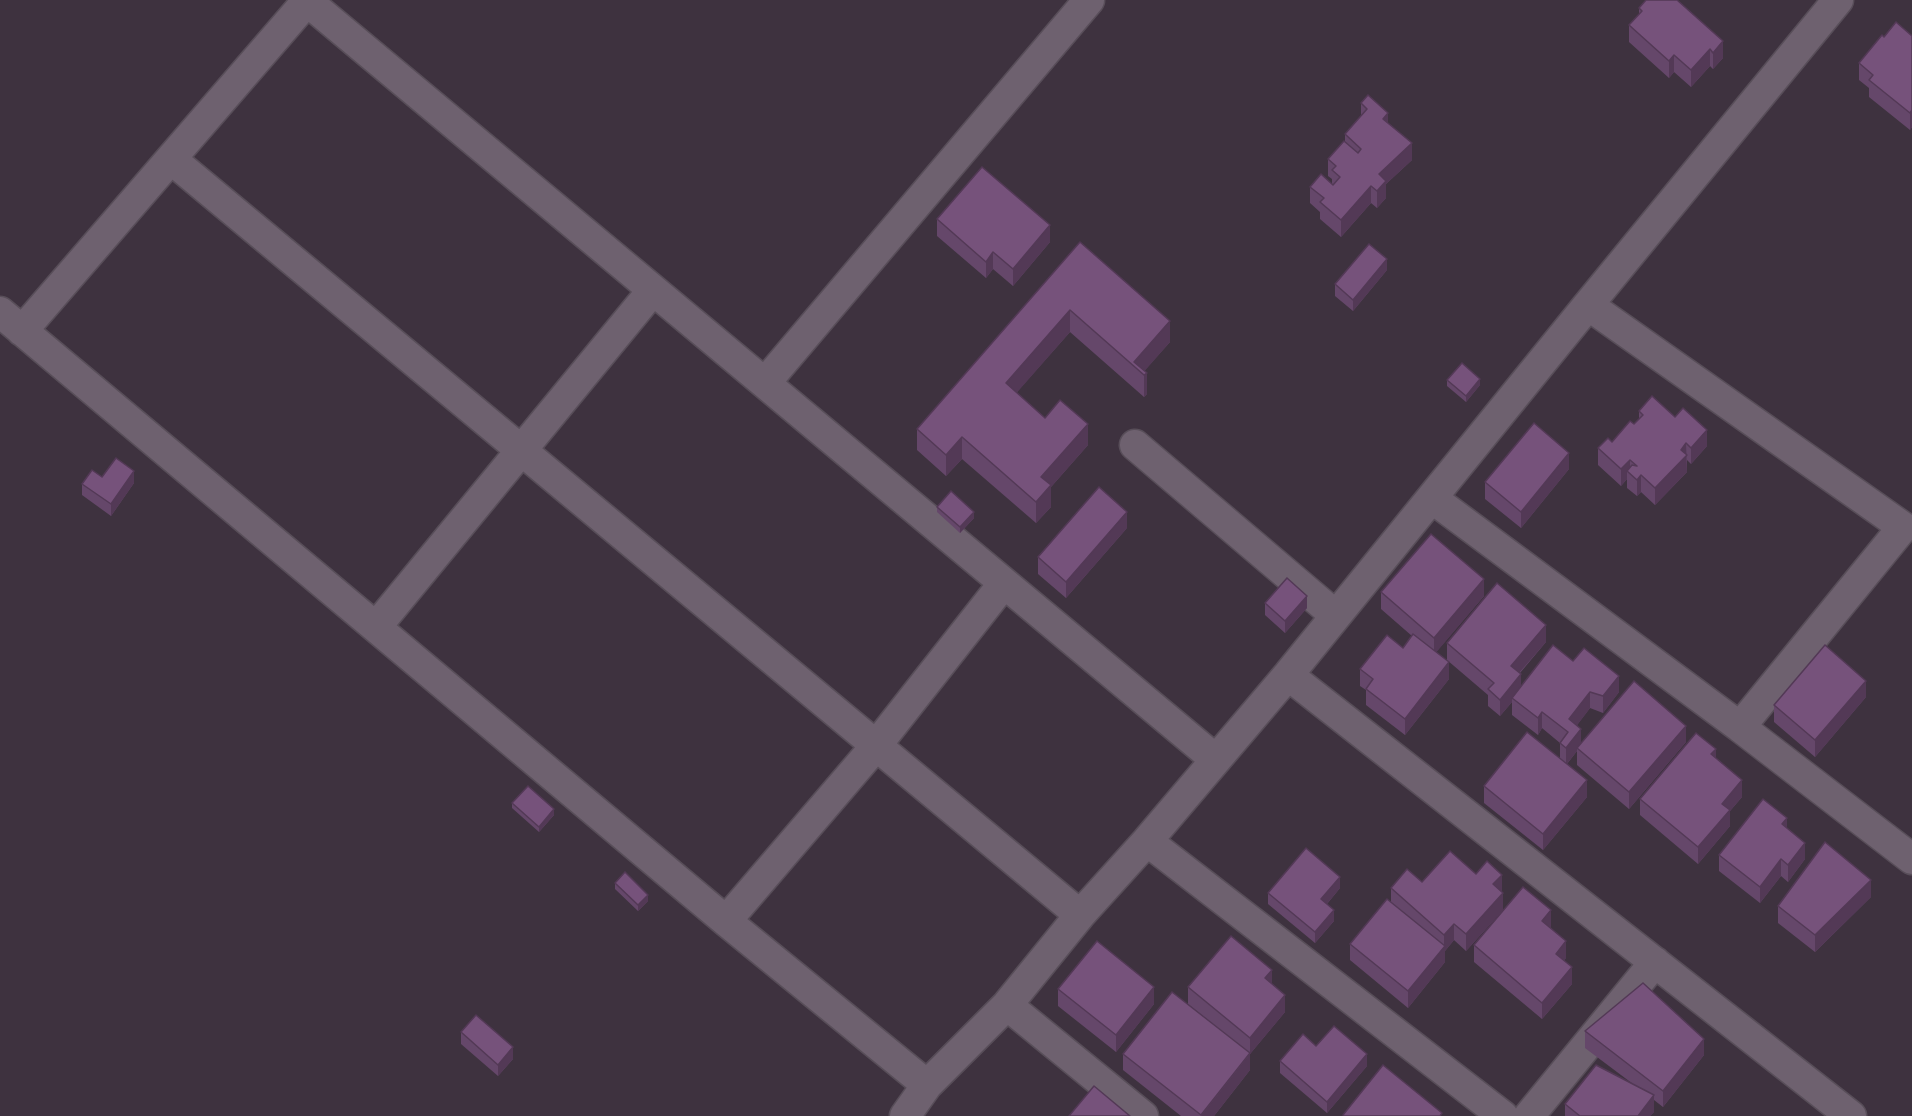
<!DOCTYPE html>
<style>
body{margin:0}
canvas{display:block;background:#3e323f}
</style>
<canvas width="1912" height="1116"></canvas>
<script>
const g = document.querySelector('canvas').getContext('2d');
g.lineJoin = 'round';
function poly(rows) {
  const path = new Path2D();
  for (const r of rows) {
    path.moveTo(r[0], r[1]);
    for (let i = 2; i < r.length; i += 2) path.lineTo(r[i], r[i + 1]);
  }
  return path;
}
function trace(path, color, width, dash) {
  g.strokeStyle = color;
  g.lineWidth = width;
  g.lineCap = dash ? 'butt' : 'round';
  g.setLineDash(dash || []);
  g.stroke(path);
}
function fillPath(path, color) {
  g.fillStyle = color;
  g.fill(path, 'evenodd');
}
const minor = poly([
 [307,1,1215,759],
 [171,159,1080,915],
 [0,312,726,921,927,1085],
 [22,331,308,0],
 [765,383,1089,0],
 [1135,445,1335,615],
 [1433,499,1740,727,1903,527,1588,305,1838,0],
 [376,627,653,290],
 [1288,675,1851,1116],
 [1740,727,1912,859],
 [1147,841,1503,1116],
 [726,921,875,747,1004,583],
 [1007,1005,1143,1116],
 [905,1116,927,1085,1007,1005,1080,915,1147,841,1288,675,1588,305],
 [1529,1116,1655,962]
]);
trace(minor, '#584e59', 33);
trace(minor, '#6e616f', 30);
fillPath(poly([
 [1646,0,1723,58,1713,69,1710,66,1691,87,1674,72,1669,78,1629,42,1629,25,1639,15,1639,8],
 [1912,36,1912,127,1910,130,1869,97,1869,88,1859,80,1859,63,1884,37],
 [1361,103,1388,123,1412,160,1386,184,1386,198,1377,208,1371,203,1341,237,1320,219,1320,212,1310,203,1310,187,1332,183,1332,179,1328,176,1328,159,1345,142,1345,134,1361,116],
 [937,219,1050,242,1013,286,993,269,986,278,937,236],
 [1080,242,1170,342,1144,371,1147,394,1144,397,1070,332,1016,393,1045,418,1088,445,1051,487,1051,507,1036,523,962,459,946,476,917,450,917,429],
 [1387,270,1353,311,1335,296,1335,284],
 [1447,380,1480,385,1466,402,1447,386],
 [1639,411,1707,446,1691,464,1687,460,1687,472,1655,505,1641,492,1637,496,1627,488,1627,479,1621,486,1598,465,1598,448,1612,442,1634,424,1639,419],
 [1569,469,1521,528,1485,499,1485,482],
 [102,477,134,483,111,516,82,495,82,484],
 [937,507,974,518,960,533,937,512],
 [1127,528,1066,598,1038,574,1038,557],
 [1381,592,1484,596,1436,652,1449,679,1405,735,1366,705,1366,690,1360,686,1360,669,1403,648,1412,636,1381,609],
 [1265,603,1307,608,1285,633,1265,615],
 [1546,642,1520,673,1521,686,1573,661,1619,692,1603,713,1590,708,1577,725,1581,743,1686,742,1629,809,1577,765,1577,751,1567,764,1587,797,1543,850,1484,803,1484,786,1560,759,1560,743,1542,728,1538,735,1512,715,1512,702,1500,716,1488,706,1488,695,1447,660,1447,643],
 [1866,697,1815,757,1774,722,1774,705],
 [1716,758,1742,797,1730,811,1730,826,1698,864,1640,815,1640,799],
 [512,803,554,815,539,832,512,808],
 [1787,828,1805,859,1788,882,1781,876,1760,903,1719,871,1719,855],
 [1476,874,1502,891,1503,910,1466,951,1454,940,1445,951,1445,962,1408,1008,1350,960,1350,944,1391,902,1391,888,1422,882],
 [615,883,648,901,638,911,615,889],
 [1340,888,1327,904,1334,921,1315,943,1268,904,1268,893],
 [1871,897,1815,952,1778,923,1778,906],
 [1550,927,1566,958,1564,960,1572,984,1542,1019,1474,962,1474,945,1551,927],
 [1272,984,1285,1012,1250,1054,1250,1070,1214,1116,1181,1116,1123,1070,1123,1054,1213,1024,1188,1004,1188,987],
 [1058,989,1154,1004,1116,1052,1058,1006],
 [1585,1031,1704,1055,1663,1107,1654,1100,1654,1112,1650,1116,1565,1116,1565,1104,1633,1084,1585,1048],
 [461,1032,513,1059,498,1076,461,1044],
 [1316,1046,1367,1066,1327,1113,1280,1073,1280,1061]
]), '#65476a');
fillPath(poly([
 [1723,41,1723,58,1713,69,1713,53],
 [1710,49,1710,66,1691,87,1691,70],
 [1674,55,1674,72,1669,78,1669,61],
 [1912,110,1912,127,1910,130,1910,113],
 [1388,113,1388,130,1383,119],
 [1412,143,1412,160,1386,184,1386,198,1377,208,1377,191,1379,174],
 [1371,186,1371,203,1341,237,1341,220],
 [1050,225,1050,242,1013,286,1013,269],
 [993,252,993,269,986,278,986,262],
 [1387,259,1387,270,1353,311,1353,300],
 [1070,310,1070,332,1006,405,1006,383],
 [1170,321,1170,342,1142,374,1134,362],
 [1147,373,1147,394,1144,397,1144,375],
 [1480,379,1480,385,1466,402,1466,396],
 [1088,424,1088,445,1051,487,1051,507,1036,523,1036,502,1041,477],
 [1707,430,1707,446,1691,464,1691,448],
 [962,437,962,459,946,476,946,455],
 [1686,443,1687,472,1655,505,1655,488,1681,450],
 [1569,453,1569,469,1521,528,1521,512],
 [1630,460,1630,473,1627,471,1627,479,1621,486,1621,469],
 [134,471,134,483,111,516,111,504],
 [1641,475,1641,492,1637,496,1637,480],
 [974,512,974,518,960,533,960,527],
 [1127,512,1127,528,1066,598,1066,582],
 [1484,579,1484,596,1434,655,1434,638],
 [1307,596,1307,608,1285,633,1285,621],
 [1546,625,1546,642,1511,682,1511,666],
 [1449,662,1449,679,1405,735,1405,719],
 [1521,674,1521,691,1512,698,1512,702,1500,716,1500,700],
 [1619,676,1619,692,1603,713,1603,696],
 [1866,681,1866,697,1815,757,1815,740],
 [1590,692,1590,708,1569,736,1569,719],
 [1542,712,1542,728,1538,735,1538,718],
 [1686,726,1686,742,1629,809,1629,792],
 [1581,729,1581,745,1577,748,1577,751,1566,765,1566,748],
 [1716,749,1716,766,1711,754],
 [1587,780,1587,797,1543,850,1543,834],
 [1742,780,1742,797,1730,811,1730,826,1698,864,1698,847,1722,804],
 [554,809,554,815,539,832,539,827],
 [1787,818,1787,835,1782,824],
 [1805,843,1805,859,1788,882,1788,865],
 [1781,859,1781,876,1760,903,1760,887],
 [1502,875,1502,891,1493,901,1493,884],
 [1340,877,1340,888,1321,911,1321,899],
 [1871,880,1871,897,1815,952,1815,935],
 [1503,893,1503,910,1466,951,1466,934],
 [648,895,648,901,638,911,638,905],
 [1334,910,1334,921,1315,943,1315,932],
 [1551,910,1551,927,1542,937,1542,921],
 [1454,924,1454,940,1445,951,1445,962,1408,1008,1408,991,1444,946,1444,935],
 [1566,941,1566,958,1556,970,1556,954],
 [1572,967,1572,984,1542,1019,1542,1003],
 [1272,970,1272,987,1265,978],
 [1154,987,1154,1004,1116,1052,1116,1035],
 [1285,995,1285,1012,1250,1054,1250,1070,1214,1116,1201,1116,1250,1054,1250,1038],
 [1704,1039,1704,1055,1663,1107,1663,1091],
 [513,1047,513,1059,498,1076,498,1065],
 [1367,1054,1367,1066,1327,1113,1327,1102],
 [1654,1095,1654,1112,1650,1116,1638,1116]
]), '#533956');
const building = poly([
 [1646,0,1677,0,1723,41,1713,53,1710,49,1691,70,1674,55,1669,61,1629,25,1642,11,1639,8,1646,0],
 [1896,22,1912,36,1912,110,1910,113,1869,80,1873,75,1859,63,1882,35,1884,37,1896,22],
 [1368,95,1388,113,1383,119,1412,143,1379,174,1386,181,1377,191,1371,186,1341,220,1320,202,1324,198,1310,187,1321,174,1333,185,1340,177,1332,170,1336,166,1328,159,1344,141,1358,153,1361,149,1345,134,1367,109,1361,103,1368,95],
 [982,167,1050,225,1013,269,993,252,986,262,937,219,982,167],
 [1080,242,1170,321,1134,362,1147,373,1144,375,1070,310,1006,383,1045,418,1060,400,1088,424,1041,477,1051,485,1036,502,962,437,946,455,917,429,1080,242],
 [1369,244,1387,259,1353,300,1335,284,1369,244],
 [1462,363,1480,379,1466,396,1447,380,1462,363],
 [1652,396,1675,417,1683,408,1707,430,1691,448,1686,443,1681,450,1687,455,1655,488,1641,475,1637,480,1627,471,1632,465,1637,466,1630,460,1621,469,1598,448,1608,438,1612,442,1630,421,1634,424,1643,415,1639,411,1652,396],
 [1534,423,1569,453,1521,512,1485,482,1534,423],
 [116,458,134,471,111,504,82,484,92,470,102,477,116,458],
 [1099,487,1127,512,1066,582,1038,557,1099,487],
 [951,491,974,512,960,527,937,507,951,491],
 [1431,534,1484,579,1434,638,1381,592,1431,534],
 [1287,578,1307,596,1285,621,1265,603,1287,578],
 [1497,583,1546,625,1511,666,1521,674,1500,700,1488,689,1494,683,1447,643,1497,583],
 [1413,634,1449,662,1405,719,1366,689,1373,679,1360,669,1387,635,1403,648,1413,634],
 [1553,645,1573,661,1584,648,1619,676,1603,696,1590,692,1569,719,1581,729,1566,748,1560,743,1568,732,1542,712,1538,718,1512,698,1553,645],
 [1825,645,1866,681,1815,740,1774,705,1825,645],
 [1634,681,1686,726,1629,792,1577,748,1634,681],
 [1527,732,1587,780,1543,834,1484,786,1527,732],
 [1696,733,1716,749,1711,754,1742,780,1722,804,1730,810,1698,847,1640,799,1696,733],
 [528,786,554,809,539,827,512,803,528,786],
 [1763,799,1787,818,1782,824,1805,843,1788,865,1781,859,1760,887,1719,855,1763,799],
 [1825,842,1871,880,1815,935,1778,906,1825,842],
 [1306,848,1340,877,1321,899,1334,910,1315,932,1268,893,1306,848],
 [1450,851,1476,874,1487,861,1502,875,1493,884,1503,893,1466,934,1454,924,1444,935,1391,888,1407,869,1422,882,1450,851],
 [625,872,648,895,638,905,615,883,625,872],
 [1523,887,1551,910,1542,921,1566,941,1556,954,1572,967,1542,1003,1474,945,1523,887],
 [1387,899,1445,946,1408,991,1350,944,1387,899],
 [1231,936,1272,970,1265,978,1285,995,1250,1038,1188,987,1231,936],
 [1097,941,1154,987,1116,1035,1058,989,1097,941],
 [1643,983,1704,1039,1663,1091,1585,1031,1643,983],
 [1172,992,1250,1053,1201,1115,1123,1054,1172,992],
 [476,1015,513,1047,498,1065,461,1032,476,1015],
 [1334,1026,1367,1054,1327,1102,1280,1061,1303,1034,1316,1046,1334,1026],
 [1383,1065,1442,1113,1440,1116,1344,1116,1343,1115,1383,1065],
 [1596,1065,1654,1095,1638,1116,1580,1116,1565,1104,1596,1065],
 [1094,1086,1130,1116,1069,1116,1094,1086]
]);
fillPath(building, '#76527b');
trace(building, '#533956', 1.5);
</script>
